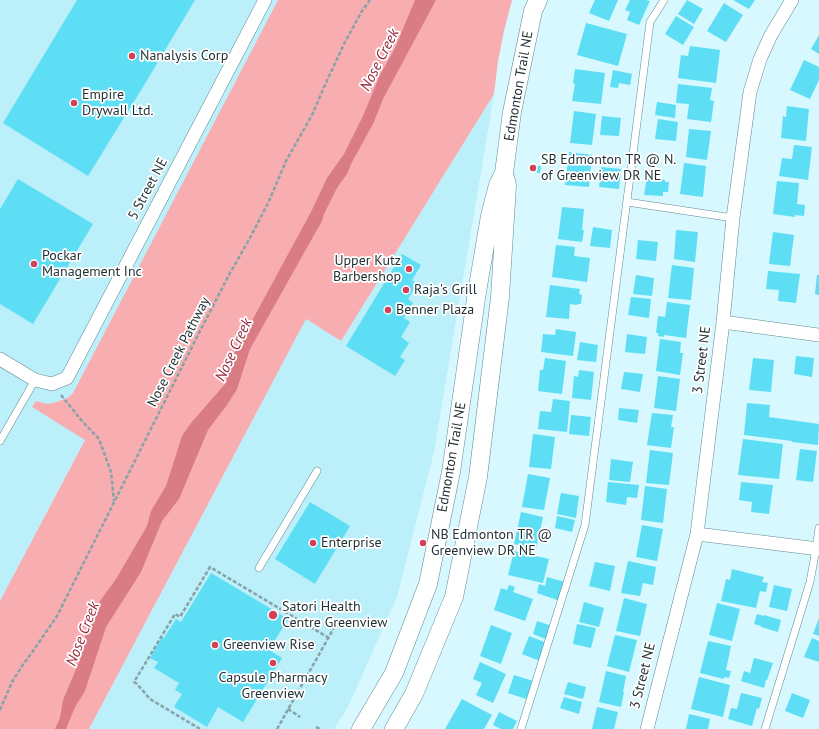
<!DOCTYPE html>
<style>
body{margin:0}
canvas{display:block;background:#d6f8fe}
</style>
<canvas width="819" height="729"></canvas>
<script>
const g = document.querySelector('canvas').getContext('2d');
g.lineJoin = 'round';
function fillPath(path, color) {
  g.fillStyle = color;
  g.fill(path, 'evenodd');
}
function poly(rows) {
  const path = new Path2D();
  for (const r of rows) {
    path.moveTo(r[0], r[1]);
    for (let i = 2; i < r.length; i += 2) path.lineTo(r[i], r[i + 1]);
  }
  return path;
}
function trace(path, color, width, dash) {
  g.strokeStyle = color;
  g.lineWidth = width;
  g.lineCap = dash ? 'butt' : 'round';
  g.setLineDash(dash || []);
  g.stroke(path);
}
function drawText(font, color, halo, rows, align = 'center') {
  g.font = font + ' "PT Sans",sans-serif';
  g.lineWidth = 3.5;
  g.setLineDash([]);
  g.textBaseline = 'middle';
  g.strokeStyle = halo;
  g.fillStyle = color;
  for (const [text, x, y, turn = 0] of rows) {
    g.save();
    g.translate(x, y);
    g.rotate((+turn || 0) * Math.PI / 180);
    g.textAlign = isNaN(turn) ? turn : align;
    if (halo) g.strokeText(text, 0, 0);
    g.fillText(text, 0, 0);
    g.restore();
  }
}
fillPath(poly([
 [0,0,278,0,73,393,69,397,57,402,47,404,36,401,32,407,85,439,0,601],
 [494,94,434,452,397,597,348,707,334,729,89,729,306,319,341,341]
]), '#bbeff9');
fillPath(poly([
 [278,0,512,0,504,31,498,61,494,94,341,341,306,319,89,729,0,729,0,601,85,440,32,407,36,401,47,404,57,402,69,397,73,393]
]), '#f8aeb1');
fillPath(poly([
 [415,0,436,0,383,99,373,124,352,162,347,174,337,188,324,214,322,221,250,349,237,389,227,405,208,430,179,499,162,521,141,572,106,627,85,691,75,707,66,729,55,729,60,718,63,700,80,660,86,633,95,619,100,601,116,579,147,526,151,511,166,486,182,436,191,423,226,383,229,363,311,212,327,178,344,154,363,116,380,75,395,48]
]), '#da7c83');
fillPath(poly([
 [77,0,195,0,146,82,88,176,3,123],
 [595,0,618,0,609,21,589,13],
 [630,0,646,0,650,1,639,25,627,20,630,12,625,10],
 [687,0,703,9,694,24,678,14],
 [733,0,755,0,749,9],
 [724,3,743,15,726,42,707,31],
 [676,16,694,27,683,45,665,34],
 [586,23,627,34,618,66,577,55],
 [819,35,819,54,811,49],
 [690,46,720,50,716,83,678,78,681,55,688,56],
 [804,60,819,67,819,80,810,99,790,90],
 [575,69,605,73,601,104,572,101,575,84,573,83],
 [613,70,632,74,630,85,619,83,618,88,610,87],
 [678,84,712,88,710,100,714,101,711,122,687,119,689,104,676,103],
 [657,102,676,105,675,118,655,115],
 [787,106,809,109,806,141,781,138,783,116,786,117],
 [574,111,596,114,592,145,570,143],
 [602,116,621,118,619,136,600,135],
 [658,119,678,122,676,141,655,139],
 [689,129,711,131,707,160,686,157],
 [794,145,812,147,808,180,779,176,782,158,792,159],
 [569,152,592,155,589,187,565,185],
 [684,163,706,166,703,197,680,194],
 [537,166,541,166,540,173,537,173],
 [601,167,621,169,619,189,599,187],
 [647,177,665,180,665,182,669,182,668,192,663,192,663,196,644,195],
 [18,179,93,224,33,324,0,304,0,209],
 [777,181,799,183,797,204,805,205,804,216,795,215,795,217,773,214],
 [562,207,584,209,582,230,584,230,582,242,558,239],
 [593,227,612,230,610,248,590,246],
 [676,230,698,232,695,262,674,259],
 [773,232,794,235,790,266,769,264],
 [638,240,658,242,656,261,636,259],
 [556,245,575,247,574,256,590,258,587,282,552,277],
 [402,254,421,265,412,280,417,284,408,299,413,303,404,318,410,322,401,337,409,343,400,357,405,360,395,376,346,346],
 [672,265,694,268,691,300,668,298],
 [768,271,800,274,796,303,778,301,779,290,766,289],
 [636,275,654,278,652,296,633,294],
 [817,275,819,275,819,295,815,294],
 [550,285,580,289,579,294,582,295,581,304,578,304,577,305,570,304,569,319,546,317],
 [631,297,651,299,649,318,628,315],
 [667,302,690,305,686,338,664,335,664,337,658,336,658,333,656,333,658,316,665,317],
 [556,329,576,332,573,356,541,352,543,334,555,335],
 [627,334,647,337,645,354,625,352],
 [660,339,681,342,680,353,683,353,680,375,656,371],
 [580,342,598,345,596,362,577,360],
 [796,356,814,358,812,377,794,374],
 [545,358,566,361,562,394,538,391,540,370,543,370],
 [753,358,774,360,771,392,749,390],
 [579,370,594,372,591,400,572,398,574,376,578,377],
 [624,372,643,374,640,392,621,389],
 [658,376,680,379,676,411,654,408],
 [553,399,570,401,567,432,538,429,540,411,551,412],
 [747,403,770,405,769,417,819,424,818,445,792,442,792,441,744,435],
 [619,408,639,410,637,423,618,420],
 [652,413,673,415,671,427,674,427,671,448,647,445],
 [571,415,591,417,589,436,569,434],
 [533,434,555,437,551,469,529,467],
 [743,439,783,444,779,479,738,475],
 [800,449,817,451,813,482,796,480],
 [650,450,673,453,669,485,646,483],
 [611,459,633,462,630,482,609,480],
 [528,474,550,478,544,510,522,507],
 [608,482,639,485,637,498,627,497,626,505,606,502],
 [741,482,773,485,769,514,751,512,752,502,739,500],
 [645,486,667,489,663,523,641,520],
 [561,493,579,496,576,518,557,514],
 [310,502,350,526,315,584,275,559],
 [521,512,543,517,536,549,514,544],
 [557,516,575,520,572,532,555,528],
 [642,525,663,529,657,561,636,557],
 [514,551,549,559,543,583,508,575],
 [628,561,656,567,653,585,643,583,640,596,621,593],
 [595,562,615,566,610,591,589,586],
 [732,569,764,577,762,582,768,583,766,592,760,591,756,608,721,601,726,579,730,580],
 [211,573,288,619,269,650,282,658,243,722,218,707,207,727,174,707,182,694,175,690,179,683,154,668,158,662,150,658,162,637,164,638,176,619,181,622],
 [547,577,565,582,560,601,537,593,539,584,545,586],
 [509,585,515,587,513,592,533,599,525,621,494,610,501,588,507,590],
 [774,585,792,589,787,611,769,607],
 [624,598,647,604,640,636,616,631],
 [584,602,604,608,599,627,579,622],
 [717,603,740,609,732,641,709,635],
 [757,614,764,616,764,615,781,620,778,632,761,627,761,626,754,624],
 [819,618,819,636,813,634],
 [537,621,552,626,548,640,533,634],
 [577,624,596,628,591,648,573,644],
 [491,625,512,633,501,664,480,656],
 [615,635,637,640,629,672,607,666],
 [529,636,547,643,540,661,522,654],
 [812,638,819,641,819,662,804,657],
 [708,641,731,646,726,670,731,671,729,678,724,677,724,679,700,673],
 [754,658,773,663,767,680,766,680,764,688,741,681,744,671,750,673],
 [480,662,506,674,493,703,476,695,482,683,473,679],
 [606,671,626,676,623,692,624,692,621,707,599,702],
 [514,675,533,681,526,699,508,693],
 [699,677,730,685,723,717,691,709],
 [568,682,586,687,583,699,564,694],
 [741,693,762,698,759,709,757,708,752,726,728,719,731,708,737,709],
 [792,693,810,700,803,718,785,711],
 [564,697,582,702,579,714,560,708],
 [462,699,492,715,484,729,445,729],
 [597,707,618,712,614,729,592,729],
 [499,712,517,721,513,729,501,729,493,725],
 [689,714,710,719,708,729,686,729]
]), '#5ddef4');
const lane = poly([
 [627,202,733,218],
 [0,441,35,380],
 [259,568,317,471],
 [521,729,585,525,650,22,664,0],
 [765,729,810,582,816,549,819,528]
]);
const street = poly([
 [723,322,819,335],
 [0,359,35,380,52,384,67,378,265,0],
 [697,534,819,549],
 [647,729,697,534,723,322,733,218,750,92,760,59,771,35,792,0]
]);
const secondary = poly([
 [361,729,394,673,428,584,451,472,477,292,490,216,498,185,504,173,512,112,533,11,538,0],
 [394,729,414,694,454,597,478,477,500,297,507,186,506,180]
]);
trace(lane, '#628990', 8);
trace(street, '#628990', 14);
trace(secondary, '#628990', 19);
trace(poly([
 [61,395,82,421,99,439,111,472,114,501],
 [288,709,300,717],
 [0,710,12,682,22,666,33,651,57,616,200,331,230,273,250,238,269,201,286,161,312,115,324,87,345,42,362,11,370,0],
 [316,727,320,729],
 [200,729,150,699,137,684,134,682,175,614,180,617,210,567,329,638],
 [277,729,335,626]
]), '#88a2a7', 2.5, [4, 2]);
trace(lane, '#fff', 7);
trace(street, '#fff', 13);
trace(secondary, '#fff', 18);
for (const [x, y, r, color] of [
 [132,56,4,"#d14157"],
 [74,103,4,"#d14157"],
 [533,168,4,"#d14157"],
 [34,264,4,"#d14157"],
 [409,269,4,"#d14157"],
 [406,290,4,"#d14157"],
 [388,310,4,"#d14157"],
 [313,543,4,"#d14157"],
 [423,543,4,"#d14157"],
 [273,615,5,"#d14157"],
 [215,645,4,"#d14157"],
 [273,663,4,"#d14157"]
]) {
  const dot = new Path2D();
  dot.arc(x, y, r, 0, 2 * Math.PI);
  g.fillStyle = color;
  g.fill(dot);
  trace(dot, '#fff', 1.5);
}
drawText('14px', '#1f2f32', '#fff', [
 ["Nanalysis Corp",140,56],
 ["Empire",82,95],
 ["Drywall Ltd.",82,111],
 ["SB Edmonton TR @ N.",541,160],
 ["of Greenview DR NE",541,176],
 ["Pockar",42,256],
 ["Management Inc",42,272],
 ["Upper Kutz",401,261,"right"],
 ["Barbershop",401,277,"right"],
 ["Raja's Grill",414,290],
 ["Benner Plaza",396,310],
 ["NB Edmonton TR @",431,535],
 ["Greenview DR NE",431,551],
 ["Enterprise",321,543],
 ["Satori Health",282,607],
 ["Centre Greenview",282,623],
 ["Greenview Rise",223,645],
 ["Capsule Pharmacy",273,678,"center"],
 ["Greenview",273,694,"center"]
], 'left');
drawText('14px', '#1f2f32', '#fff', [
 ["Edmonton Trail NE",519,86,-80],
 ["5 Street NE",148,189,-62],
 ["Nose Creek Pathway",179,352,-63],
 ["3 Street NE",702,360,-83],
 ["Edmonton Trail NE",452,457,-80],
 ["3 Street NE",643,676,-76]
]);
drawText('italic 15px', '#952638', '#fff', [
 ["Nose Creek",380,60,-63],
 ["Nose Creek",234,350,-65],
 ["Nose Creek",83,634,-69]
]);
</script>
